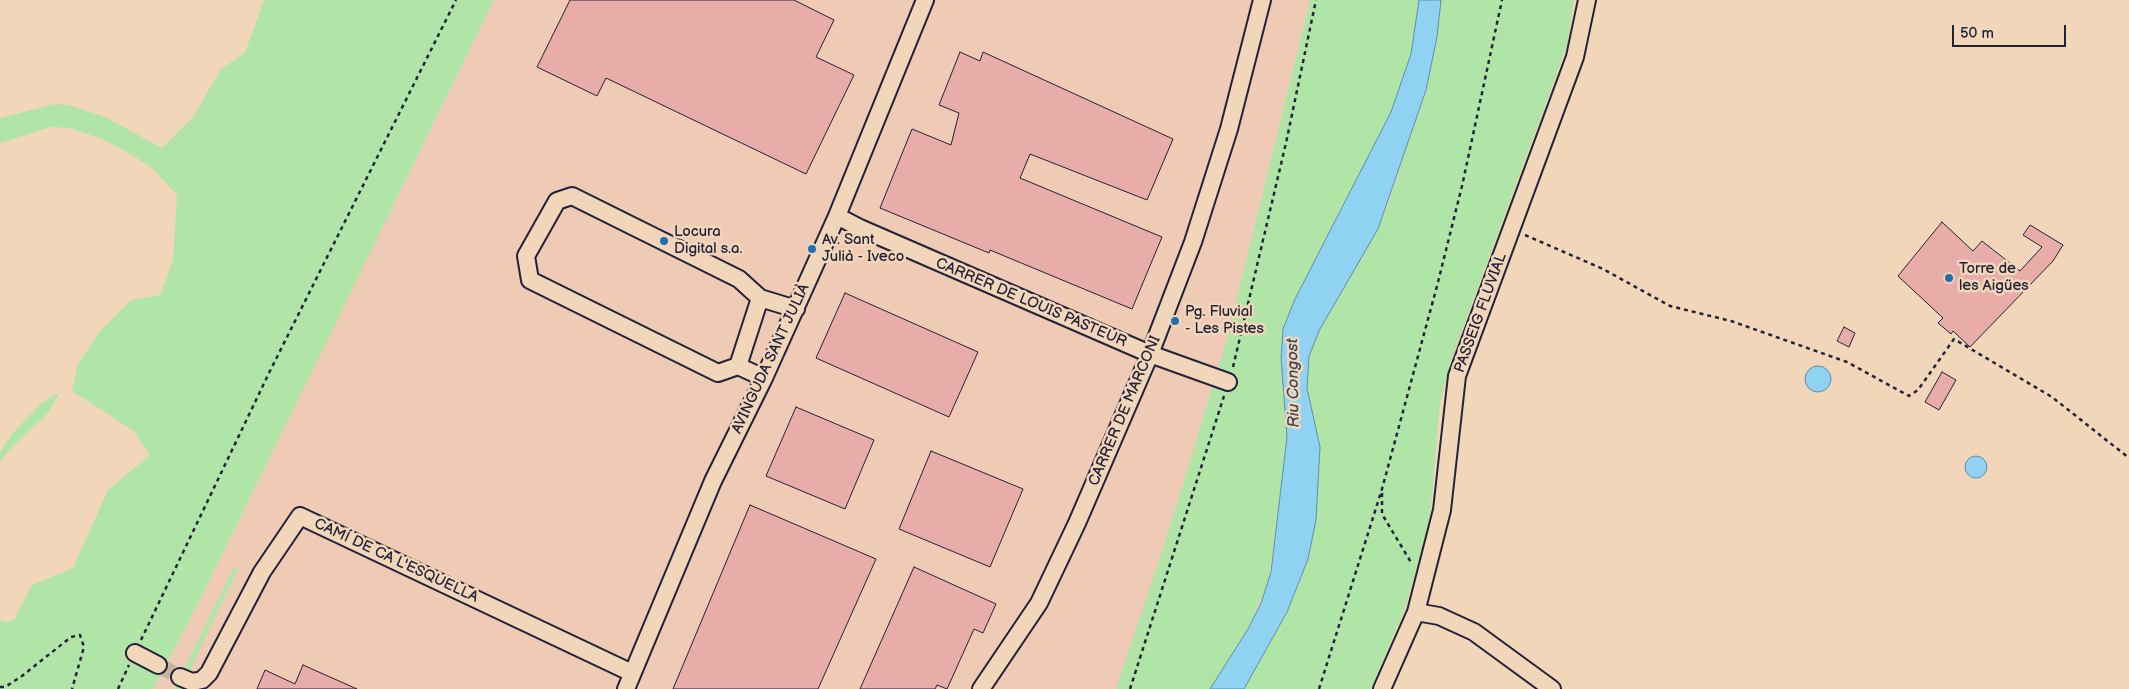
<!DOCTYPE html>
<meta charset="utf-8">
<style>
body{margin:0}
#map{position:relative;width:2129px;height:689px;overflow:hidden;background:#f2d6b9;font-family:"Balsamiq Sans",sans-serif}
canvas{display:block}
.scale{position:absolute;left:1952px;top:25px;width:114px;height:22px;box-sizing:border-box;border:2px solid #22223b;border-top:0;padding-left:6px;font-size:15px;line-height:18px;white-space:nowrap;color:#22223b;-webkit-text-stroke:4px #f2d6b9;paint-order:stroke}
</style>
<div id="map">
<canvas width="2129" height="689"></canvas>
<div class="scale">50 m</div>
</div>
<script>
const g = document.querySelector('canvas').getContext('2d');
g.lineJoin = 'round';
function fillPath(path, color) {
  g.fillStyle = color;
  g.fill(path, 'evenodd');
}
function poly(rows) {
  const path = new Path2D();
  for (const r of rows) {
    if (r.length === 3) {
      path.moveTo(r[0] + r[2], r[1]);
      path.arc(r[0], r[1], r[2], 0, 2 * Math.PI);
      continue;
    }
    path.moveTo(r[0], r[1]);
    for (let i = 2; i < r.length; i += 2) path.lineTo(r[i], r[i + 1]);
  }
  return path;
}
function trace(path, color, width, dash) {
  g.strokeStyle = color;
  g.lineWidth = width;
  g.lineCap = dash ? 'butt' : 'round';
  g.setLineDash(dash || []);
  g.stroke(path);
}
function drawText(font, color, halo, rows, align = 'center') {
  g.font = font + ' "Balsamiq Sans",sans-serif';
  g.lineWidth = 5;
  g.setLineDash([]);
  g.textBaseline = 'middle';
  g.strokeStyle = halo;
  g.fillStyle = color;
  for (const [text, x, y, turn = 0] of rows) {
    g.save();
    g.translate(x, y);
    g.rotate((+turn || 0) * Math.PI / 180);
    g.textAlign = isNaN(turn) ? turn : align;
    if (halo) g.strokeText(text, 0, 0);
    g.fillText(text, 0, 0);
    g.restore();
  }
}
fillPath(poly([
 [494,0,1310,0,1227,339,1163,549,1116,689,181,689,238,569,209,618,174,689,153,689,194,612]
]), '#efcab4');
fillPath(poly([
 [264,0,494,0,194,612,153,689,0,689,0,620,7,622,14,620,32,585,73,568,108,490,150,455,134,431,72,391,78,364,100,331,131,300,160,295,173,260,177,195,152,168,132,155,102,139,70,128,50,127,0,143,0,118,54,104,69,105,105,117,162,148,193,117,221,69,245,53],
 [1310,0,1419,0,1411,54,1391,112,1295,299,1283,329,1281,358,1287,437,1269,580,1248,629,1210,689,1116,689,1163,549,1227,339],
 [1441,0,1574,0,1567,46,1451,361,1440,404,1430,518,1406,606,1371,689,1244,689,1287,612,1308,559,1316,520,1320,447,1307,388,1309,356,1320,329,1384,215,1426,90,1437,37],
 [60,392,48,413,8,451,0,462,0,452,12,434,40,404],
 [234,567,238,569,181,689,174,689]
]), '#b0e5a7');
const water = poly([
 [1419,0,1441,0,1437,37,1426,90,1378,229,1320,329,1309,356,1307,388,1320,447,1316,520,1308,559,1287,612,1244,689,1210,689,1248,629,1261,603,1271,572,1287,437,1281,358,1283,329,1295,299,1391,112,1411,54,1419,0],
 [1818,379,13],
 [1976,467,11]
]);
fillPath(water, '#8fd2f1');
trace(water, '#638ca8', 1);
const building = poly([
 [570,0,794,0,834,20,816,57,854,75,806,174,606,78,597,96,537,67,570,0],
 [960,52,980,61,983,52,1173,139,1147,200,1030,154,1020,178,1162,237,1132,309,990,250,989,253,880,208,912,129,951,145,959,113,939,105,960,52],
 [1942,222,1973,251,1982,241,2020,271,2042,247,2023,235,2030,225,2063,245,2053,261,1970,347,1953,331,1951,334,1938,323,1943,318,1898,276,1942,222],
 [845,293,978,352,949,417,816,358,845,293],
 [1844,327,1855,333,1849,347,1837,341,1844,327],
 [1942,372,1956,380,1939,410,1925,402,1942,372],
 [796,407,874,440,845,509,766,476,796,407],
 [931,451,1023,489,990,567,899,529,931,451],
 [750,505,876,559,818,689,673,689,750,505],
 [914,567,996,604,983,633,974,629,947,689,937,685,935,689,860,689,914,567],
 [303,665,357,689,257,689,265,670,295,684,303,665]
]);
fillPath(building, '#e8ada9');
trace(building, '#22223b', 1);
trace(poly([
 [158,665,180,677]
]), '#c8b2a0', 16, [16, 8]);
const minor = poly([
 [837,216,860,228,1150,354,1228,382],
 [738,366,760,298],
 [764,378,738,366,718,373,530,280,526,256,557,201,572,196,739,279,760,298,796,309],
 [1416,612,1439,616,1474,632,1552,689],
 [135,653,158,665],
 [180,677,192,682,202,680,209,673,262,572,300,516,632,673],
 [626,689,713,481,764,378,837,216,925,0],
 [981,689,1039,603,1077,523,1150,354,1193,242,1229,129,1262,0],
 [1382,689,1416,612,1442,510,1457,376,1575,57,1587,0]
]);
trace(minor, '#22223b', 20);
trace(poly([
 [1525,235,1603,269,1670,306,1731,321,1847,362,1909,396,1918,390,1954,339,2052,397,2129,458],
 [1233,367,1286,143,1316,0],
 [1382,493,1382,514,1412,564],
 [141,640,269,373,456,0],
 [0,687,5,687,22,676,71,637,80,635,84,647,72,689],
 [118,689,129,665],
 [1130,689,1224,396],
 [1319,689,1382,489,1437,286,1462,186,1502,0]
]), '#22223b', 2.5, [4, 4]);
trace(minor, '#f2d6b9', 16);
for (const [x, y, r, color] of [
 [664,241,5,"#1f6fb2"],
 [812,249,5,"#1f6fb2"],
 [1949,278,5,"#1f6fb2"],
 [1175,321,5,"#1f6fb2"]
]) {
  const dot = new Path2D();
  dot.arc(x, y, r, 0, 2 * Math.PI);
  g.fillStyle = color;
  g.fill(dot);
  trace(dot, '#f2d6b9', 2);
}
drawText('15px', '#22223b', '#f2d6b9', [
 ["Locura",674,232],
 ["Digital s.a.",674,249],
 ["Av. Sant",822,240],
 ["Julià - Iveco",822,257],
 ["Torre de",1959,269],
 ["les Aigües",1959,286],
 ["Pg. Fluvial",1185,312],
 ["- Les Pistes",1185,329]
], 'left');
drawText('15px', '#22223b', '#f2d6b9', [
 ["CARRER DE LOUIS PASTEUR",1031,303,23],
 ["PASSEIG FLUVIAL",1481,313,-70],
 ["AVINGUDA SANT JULIÀ",771,359,-65],
 ["CARRER DE MARCONI",1125,411,-67],
 ["CAMÍ DE CA L'ESQUELLA",396,561,25]
]);
drawText('italic 16px', '#38455f', '#f2d6b9', [
 ["Riu Congost",1294,383,-91]
]);
</script>
